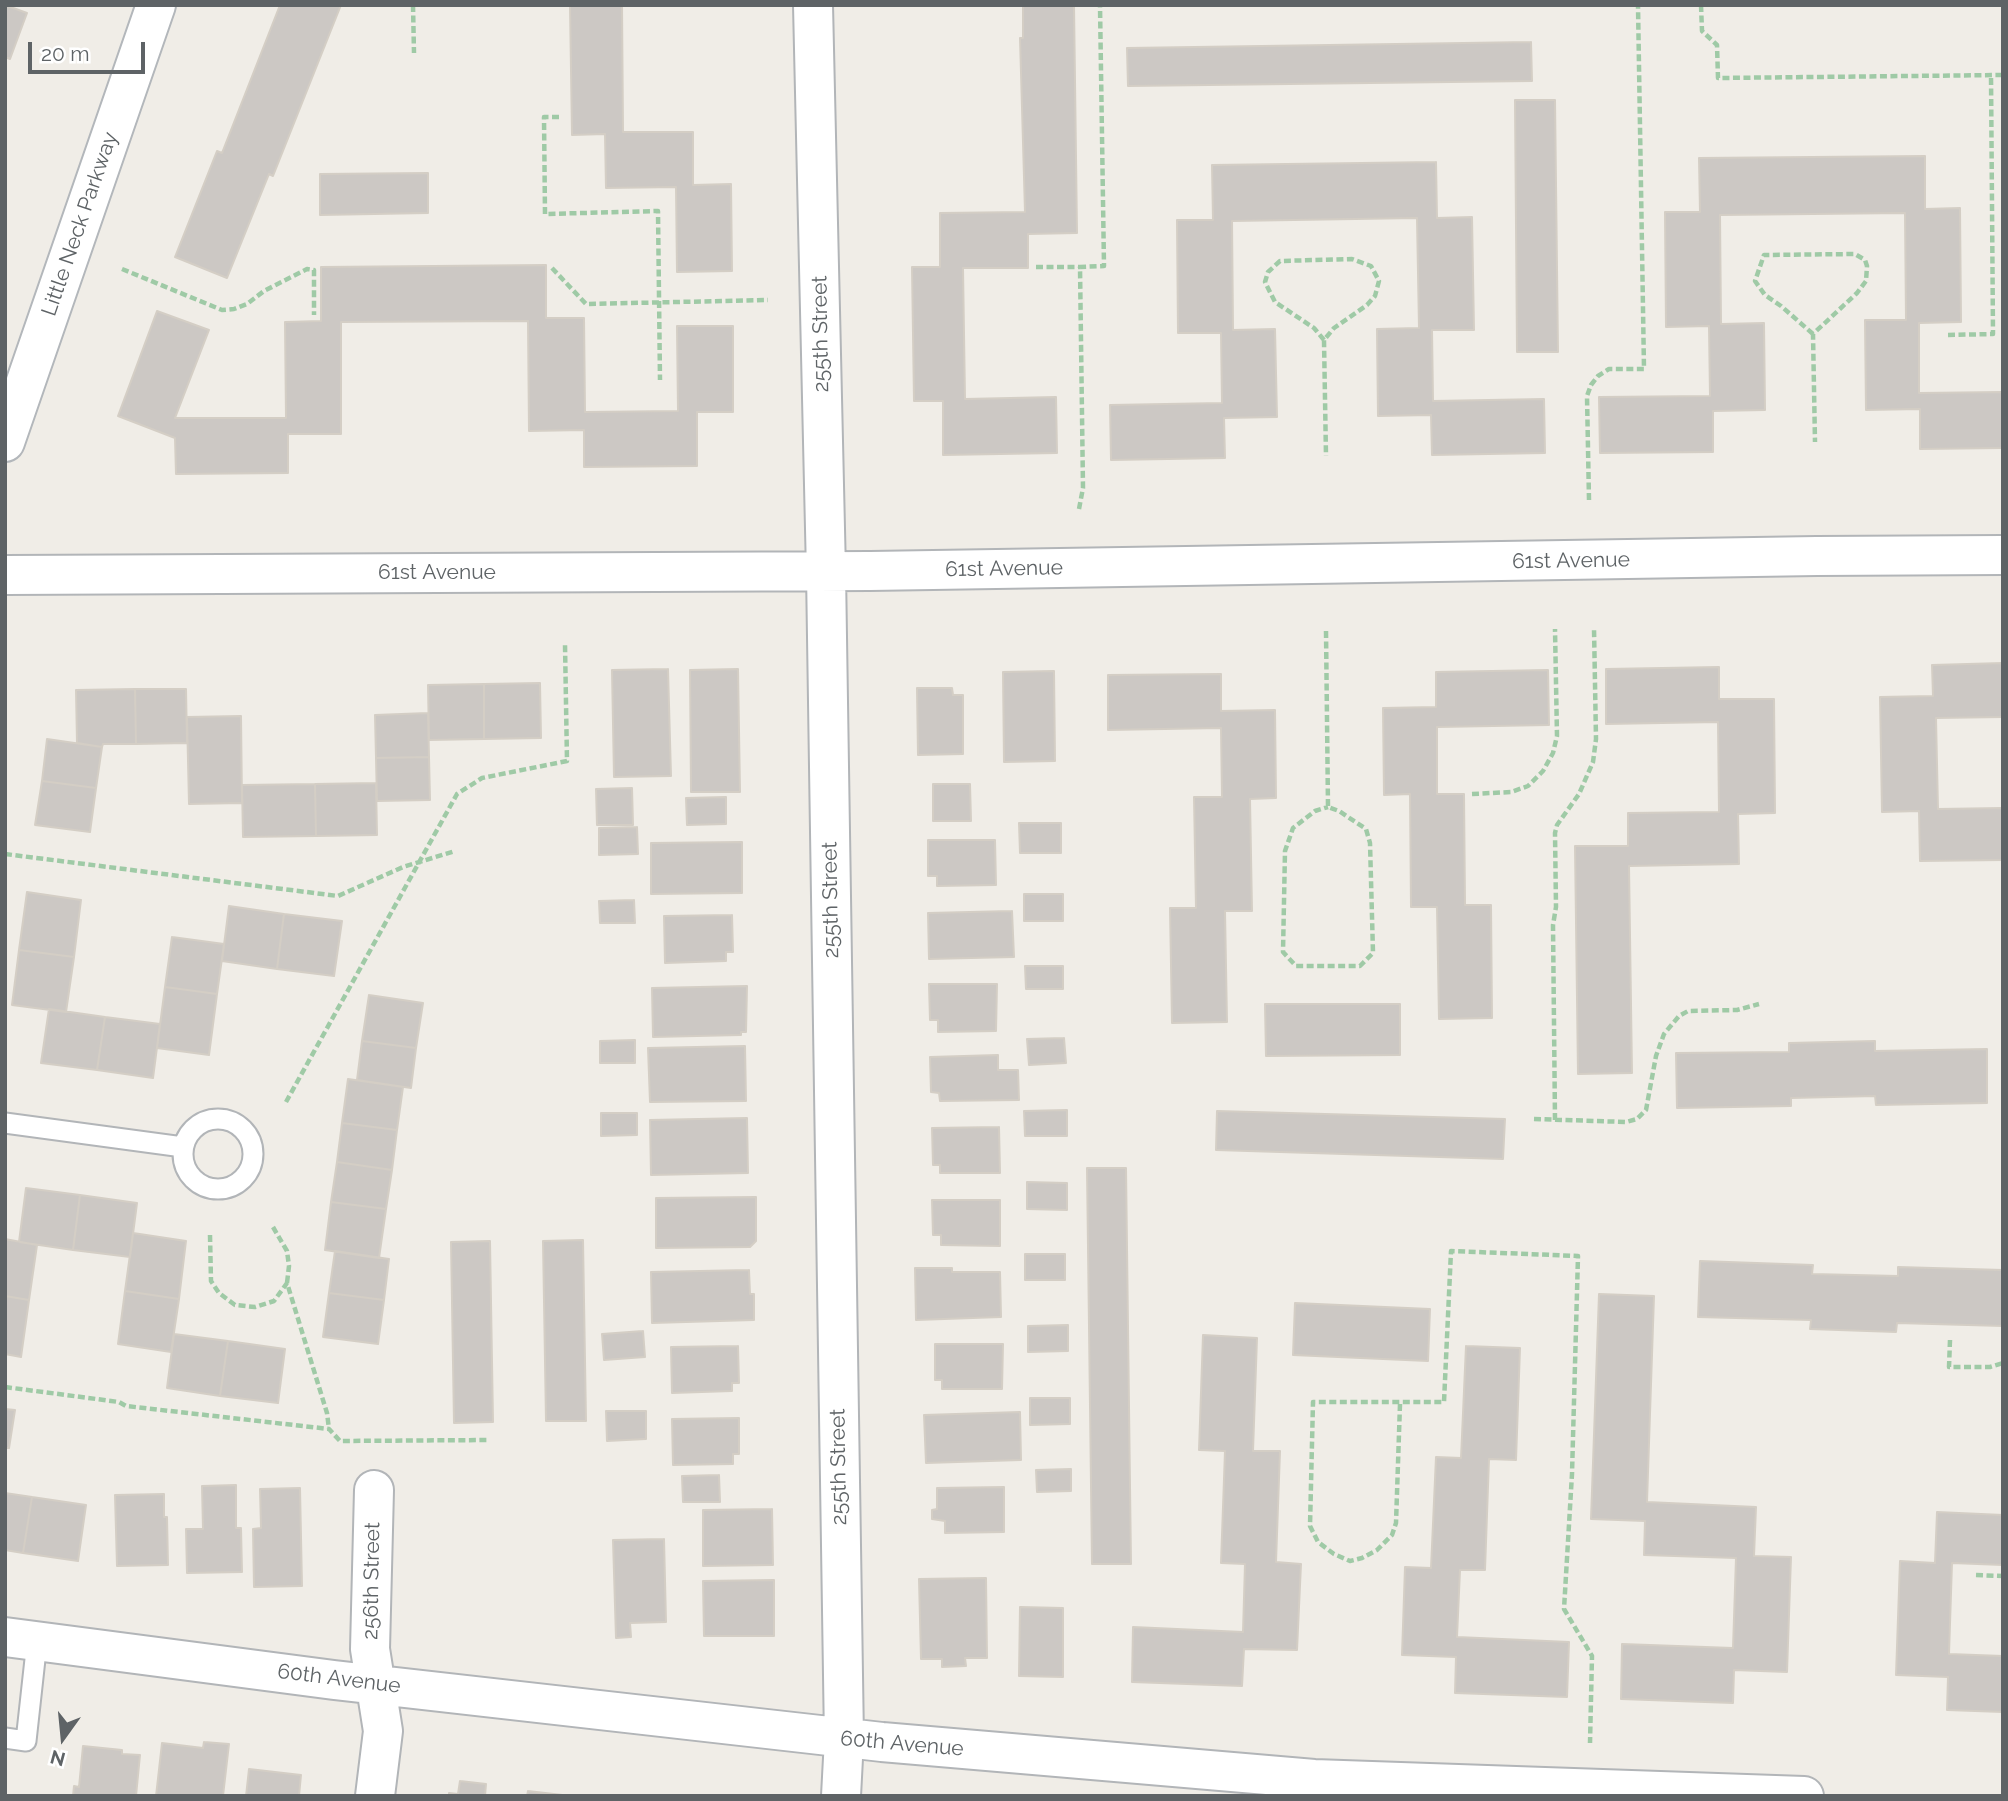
<!DOCTYPE html>
<style>
body{margin:0}
#map{position:relative;width:2008px;height:1801px;overflow:hidden;background:#f0ede7;font-family:Raleway,sans-serif}
canvas{display:block}
.frame{position:absolute;inset:0;border:7px solid #5e6366;pointer-events:none}
.north{position:absolute;left:28px;top:1703px;width:70px;height:70px;-webkit-text-stroke:5px #fff;paint-order:stroke;rotate:195deg;font-size:19px;font-weight:700;line-height:28px;text-align:center;color:#5e6366}
.north::after{content:'';display:block;margin:auto;width:24px;height:32px;background:#5e6366;clip-path:polygon(50% 0,100% 100%,50% 72%,0 100%)}
.scale{position:absolute;left:28px;top:42px;width:117px;height:32px;box-sizing:border-box;border:4px solid #5e6366;border-top:0;padding-left:9px;font-size:21px;line-height:24px;white-space:nowrap;color:#5e6366;-webkit-text-stroke:5px #fff;paint-order:stroke}
</style>
<div id="map">
<canvas width="2008" height="1801"></canvas>
<div class="frame"></div>
<div class="north">N</div>
<div class="scale">20 m</div>
</div>
<script>
const g = document.querySelector('canvas').getContext('2d');
g.lineJoin = 'round';
function fillPath(path, color) {
  g.fillStyle = color;
  g.fill(path, 'evenodd');
}
function poly(rows) {
  const path = new Path2D();
  for (const r of rows) {
    if (r.length === 3) {
      path.moveTo(r[0] + r[2], r[1]);
      path.arc(r[0], r[1], r[2], 0, 2 * Math.PI);
      continue;
    }
    path.moveTo(r[0], r[1]);
    for (let i = 2; i < r.length; i += 2) path.lineTo(r[i], r[i + 1]);
  }
  return path;
}
function trace(path, color, width, dash) {
  g.strokeStyle = color;
  g.lineWidth = width;
  g.lineCap = dash ? 'butt' : 'round';
  g.setLineDash(dash || []);
  g.stroke(path);
}
function drawText(font, color, halo, rows, align = 'center') {
  g.font = font + ' Raleway,sans-serif';
  g.lineWidth = 5;
  g.setLineDash([]);
  g.textBaseline = 'middle';
  g.strokeStyle = halo;
  g.fillStyle = color;
  for (const [text, x, y, turn = 0] of rows) {
    g.save();
    g.translate(x, y);
    g.rotate((+turn || 0) * Math.PI / 180);
    g.textAlign = isNaN(turn) ? turn : align;
    if (halo) g.strokeText(text, 0, 0);
    g.fillText(text, 0, 0);
    g.restore();
  }
}
const building = poly([
 [5,5,27,13,10,59,5,57,5,5],
 [280,5,341,5,273,176,269,174,227,278,175,257,217,151,222,153,280,5],
 [570,5,622,5,623,132,693,132,693,185,731,184,732,271,677,272,676,187,606,188,605,134,572,135,570,5],
 [1023,5,1074,5,1077,233,1028,234,1028,268,963,268,965,399,1056,397,1057,453,943,455,943,401,914,401,912,267,940,267,940,213,1025,212,1020,38,1023,38,1023,5],
 [1531,42,1532,81,1128,86,1127,48,1531,42],
 [1515,100,1555,100,1558,352,1517,352,1515,100],
 [1925,156,1925,209,1960,208,1961,322,1919,323,1919,393,2003,392,2003,448,1920,449,1920,409,1866,410,1865,320,1906,320,1905,213,1720,215,1721,324,1764,323,1765,410,1713,411,1713,452,1600,453,1599,397,1710,396,1709,326,1666,327,1665,212,1700,212,1699,158,1925,156],
 [1436,162,1437,218,1472,217,1474,330,1432,330,1433,401,1544,399,1545,453,1432,455,1431,415,1378,416,1377,329,1419,328,1417,218,1232,221,1233,330,1275,329,1277,417,1224,418,1225,458,1111,460,1110,405,1222,403,1221,333,1178,333,1177,220,1213,220,1212,165,1436,162],
 [428,173,428,213,320,215,320,174,428,173],
 [546,265,546,318,584,318,585,412,678,411,677,326,733,326,733,412,697,412,697,466,584,467,584,430,529,431,528,321,341,322,341,434,288,434,288,473,176,474,175,438,118,416,157,311,209,330,175,418,286,418,285,322,321,321,321,267,546,265],
 [2003,663,2003,717,1936,718,1938,809,2003,808,2003,860,1920,861,1919,811,1882,812,1880,697,1933,696,1932,665,2003,663],
 [1719,667,1719,699,1774,699,1775,813,1738,814,1739,864,1629,866,1632,1073,1578,1074,1575,846,1628,846,1628,813,1719,812,1718,722,1606,724,1606,669,1719,667],
 [668,669,671,776,614,777,612,670,668,669],
 [738,669,740,792,691,792,690,670,738,669],
 [1548,670,1549,725,1437,727,1437,794,1464,794,1465,905,1491,905,1492,1018,1439,1019,1437,907,1411,907,1410,794,1384,795,1383,708,1436,707,1436,672,1548,670],
 [1054,671,1055,761,1004,762,1003,672,1054,671],
 [1221,674,1221,711,1275,710,1276,798,1250,799,1252,911,1225,911,1227,1022,1172,1023,1170,908,1196,908,1194,797,1222,797,1221,728,1108,730,1108,675,1221,674],
 [540,683,541,738,484,739,484,684,540,683],
 [484,684,484,739,429,740,428,685,484,684],
 [917,688,952,688,953,695,963,695,963,754,918,755,917,688],
 [135,689,186,689,187,743,136,744,135,689],
 [135,689,136,744,103,744,102,747,77,743,76,690,135,689],
 [428,713,429,757,376,758,375,715,428,713],
 [241,716,242,803,189,804,187,717,241,716],
 [47,739,102,747,96,788,42,781,47,739],
 [429,757,430,800,377,801,376,758,429,757],
 [42,781,96,788,90,832,35,825,42,781],
 [376,783,377,835,316,836,315,784,376,783],
 [315,784,316,836,243,837,242,785,315,784],
 [933,784,970,784,971,821,933,821,933,784],
 [632,788,633,825,597,825,596,789,632,788],
 [726,797,726,824,687,825,686,798,726,797],
 [1019,823,1061,823,1061,853,1020,853,1019,823],
 [637,827,638,854,599,855,599,828,637,827],
 [928,840,995,840,996,885,937,886,937,876,928,876,928,840],
 [742,842,742,893,651,894,651,843,742,842],
 [27,892,81,900,74,957,19,950,27,892],
 [1024,894,1063,894,1063,921,1024,921,1024,894],
 [634,900,635,923,600,923,599,901,634,900],
 [229,906,284,914,277,969,222,961,229,906],
 [1012,911,1014,957,929,959,928,913,1012,911],
 [284,914,342,921,334,976,277,969,284,914],
 [732,915,733,952,726,952,726,961,665,963,664,916,732,915],
 [172,937,224,944,217,994,165,987,172,937],
 [19,950,74,957,66,1012,12,1005,19,950],
 [1025,966,1063,966,1063,989,1026,989,1025,966],
 [929,984,997,984,996,1031,938,1032,938,1020,930,1020,929,984],
 [747,986,746,1032,741,1032,741,1035,653,1037,652,988,747,986],
 [165,987,217,994,209,1055,157,1048,165,987],
 [369,995,423,1003,416,1048,362,1041,369,995],
 [1265,1004,1400,1004,1400,1055,1266,1056,1265,1004],
 [49,1009,105,1017,97,1070,41,1063,49,1009],
 [105,1017,160,1024,153,1078,97,1070,105,1017],
 [1064,1038,1066,1063,1029,1065,1027,1039,1064,1038],
 [635,1040,635,1063,600,1063,600,1041,635,1040],
 [362,1041,416,1048,411,1088,357,1080,362,1041],
 [1875,1041,1875,1051,1987,1049,1987,1103,1876,1105,1875,1096,1791,1098,1791,1106,1677,1108,1676,1053,1789,1052,1789,1043,1875,1041],
 [745,1046,746,1101,650,1102,648,1048,745,1046],
 [998,1055,998,1070,1018,1070,1019,1100,940,1101,939,1093,931,1092,930,1057,998,1055],
 [348,1079,403,1087,397,1130,342,1123,348,1079],
 [1067,1110,1067,1136,1025,1136,1024,1111,1067,1110],
 [1217,1111,1505,1119,1503,1159,1216,1150,1217,1111],
 [601,1113,637,1113,637,1135,601,1136,601,1113],
 [747,1118,748,1173,651,1175,650,1120,747,1118],
 [342,1123,397,1130,392,1170,337,1162,342,1123],
 [999,1127,1000,1173,940,1173,940,1165,933,1165,932,1128,999,1127],
 [337,1162,392,1170,386,1209,331,1202,337,1162],
 [1087,1168,1126,1168,1131,1564,1092,1564,1087,1168],
 [1027,1182,1067,1183,1067,1210,1027,1209,1027,1182],
 [26,1188,80,1195,73,1250,19,1242,26,1188],
 [80,1195,137,1203,130,1257,73,1250,80,1195],
 [756,1197,756,1241,750,1247,656,1248,656,1198,756,1197],
 [932,1200,1000,1200,1000,1246,941,1245,941,1235,933,1235,932,1200],
 [331,1202,386,1209,379,1258,325,1250,331,1202],
 [133,1233,186,1241,179,1299,125,1291,133,1233],
 [5,1239,37,1245,29,1300,5,1296,5,1239],
 [583,1240,586,1421,546,1421,543,1241,583,1240],
 [490,1241,493,1422,454,1423,451,1242,490,1241],
 [335,1251,389,1259,384,1300,329,1293,335,1251],
 [1025,1254,1065,1254,1065,1280,1025,1280,1025,1254],
 [1700,1261,1813,1265,1812,1274,1898,1276,1898,1267,2003,1270,2003,1326,1897,1323,1896,1332,1810,1329,1811,1320,1698,1317,1700,1261],
 [915,1268,952,1268,952,1272,1000,1272,1001,1317,916,1320,915,1268],
 [749,1270,750,1294,754,1294,754,1320,652,1323,651,1272,749,1270],
 [125,1291,179,1299,171,1352,118,1344,125,1291],
 [329,1293,384,1300,378,1344,323,1337,329,1293],
 [1599,1294,1654,1296,1647,1502,1756,1507,1754,1556,1791,1557,1787,1672,1734,1670,1733,1703,1621,1699,1622,1644,1733,1648,1736,1558,1644,1555,1645,1521,1591,1519,1599,1294],
 [5,1296,29,1300,21,1357,5,1354,5,1296],
 [1295,1303,1430,1309,1428,1361,1293,1355,1295,1303],
 [1068,1325,1068,1351,1028,1352,1028,1326,1068,1325],
 [643,1331,645,1357,604,1360,602,1334,643,1331],
 [174,1334,228,1341,220,1396,167,1388,174,1334],
 [1203,1335,1257,1338,1253,1451,1280,1451,1276,1562,1301,1564,1297,1650,1244,1649,1242,1686,1132,1682,1133,1627,1243,1632,1245,1564,1221,1563,1225,1451,1199,1450,1203,1335],
 [228,1341,285,1349,278,1403,220,1396,228,1341],
 [935,1344,1003,1344,1002,1389,942,1389,942,1380,935,1380,935,1344],
 [738,1346,739,1383,732,1383,732,1391,672,1393,671,1347,738,1346],
 [1466,1346,1520,1348,1516,1460,1489,1459,1485,1570,1460,1570,1457,1637,1569,1642,1567,1697,1455,1693,1456,1657,1402,1655,1405,1567,1431,1568,1436,1457,1461,1458,1466,1346],
 [1030,1398,1070,1398,1070,1424,1030,1425,1030,1398],
 [5,1409,15,1410,9,1448,5,1448,5,1409],
 [606,1411,646,1411,646,1439,607,1441,606,1411],
 [1020,1412,1021,1460,926,1463,924,1415,1020,1412],
 [739,1418,739,1454,733,1454,733,1464,673,1465,672,1419,739,1418],
 [1071,1469,1071,1491,1037,1492,1036,1470,1071,1469],
 [719,1475,720,1502,683,1502,682,1476,719,1475],
 [236,1485,236,1528,241,1528,242,1572,187,1573,186,1529,203,1529,202,1486,236,1485],
 [1004,1487,1004,1532,945,1533,945,1521,932,1519,932,1510,937,1509,937,1488,1004,1487],
 [300,1488,302,1586,254,1587,253,1529,261,1528,260,1489,300,1488],
 [5,1493,32,1497,23,1553,5,1550,5,1493],
 [164,1494,164,1517,167,1517,168,1565,117,1566,115,1495,164,1494],
 [32,1497,86,1505,78,1561,23,1553,32,1497],
 [772,1509,773,1565,703,1566,703,1510,772,1509],
 [1937,1512,2003,1515,2003,1565,1952,1563,1949,1654,2003,1656,2003,1712,1947,1710,1948,1677,1896,1675,1900,1561,1935,1563,1937,1512],
 [664,1539,666,1622,630,1623,631,1637,616,1638,613,1540,664,1539],
 [986,1578,987,1658,965,1658,966,1666,942,1667,942,1659,921,1659,919,1579,986,1578],
 [774,1580,774,1636,704,1636,703,1581,774,1580],
 [1020,1607,1063,1608,1063,1677,1019,1676,1020,1607],
 [204,1742,229,1744,223,1796,156,1796,162,1743,203,1748,204,1742],
 [83,1746,122,1750,122,1754,140,1755,136,1796,73,1796,74,1786,79,1787,83,1746],
 [249,1769,301,1775,299,1796,246,1796,249,1769],
 [460,1781,486,1784,485,1796,449,1796,449,1793,458,1794,460,1781],
 [528,1791,571,1796,527,1796,528,1791]
]);
fillPath(building, '#ccc8c4');
trace(building, '#d4cec5', 2);
const lane = poly([
 [218,1154,35],
 [5,1123,183,1147],
 [5,1738,26,1741,37,1641]
]);
const street = poly([
 [813,5,826,572,844,1739,841,1796],
 [5,575,870,571,1817,556,2003,555],
 [374,1490,370,1649,383,1731,375,1796],
 [5,1637,334,1680,882,1742,1314,1779,1804,1796]
]);
const secondary = poly([
 [5,442,156,5]
]);
trace(lane, '#b2b5b8', 23);
trace(street, '#b2b5b8', 42);
trace(secondary, '#b3b7bb', 42);
trace(poly([
 [413,5,414,53],
 [1701,5,1702,31,1717,45,1718,78,2003,75],
 [559,117,544,117,545,214,658,211,660,380],
 [1036,267,1080,267],
 [552,268,586,304,768,300],
 [122,269,222,310,234,309,247,304,264,291,307,269,314,270,314,315],
 [1813,334,1781,306,1765,295,1755,281,1764,255,1855,254,1865,260,1867,266,1866,281,1857,293,1813,334,1815,442],
 [1948,335,1993,334,1991,75],
 [1324,340,1314,328,1275,302,1265,282,1268,272,1280,261,1352,259,1371,266,1379,281,1375,296,1367,305,1334,328,1324,340,1326,456],
 [1589,500,1587,396,1591,385,1598,376,1609,369,1644,369,1638,5],
 [1079,509,1083,488,1080,267,1104,266,1100,5],
 [1326,631,1328,807,1339,811,1366,829,1370,843,1373,953,1360,966,1296,966,1283,952,1285,851,1293,828,1315,811,1328,807],
 [1472,794,1511,792,1528,786,1543,771,1553,753,1557,736,1555,629],
 [5,854,338,896,403,867,455,851],
 [286,1102,457,794,482,778,567,761,565,644],
 [1534,1119,1626,1122,1637,1119,1646,1110,1656,1056,1664,1034,1679,1016,1688,1011,1737,1010,1759,1004],
 [1555,1120,1553,925,1556,907,1555,833,1557,825,1579,794,1593,762,1596,739,1594,628],
 [273,1227,287,1251,289,1266,287,1283],
 [210,1235,211,1281,219,1293,235,1305,255,1307,274,1301,287,1283,327,1413,329,1429],
 [1950,1340,1949,1367,1990,1367,2003,1363],
 [5,1387,119,1402,126,1406,329,1429,340,1441,488,1440],
 [1400,1404,1396,1523,1392,1535,1377,1550,1362,1558,1350,1561,1334,1554,1318,1542,1310,1526,1313,1402,1444,1402,1451,1251,1578,1256,1572,1474,1564,1609,1592,1656,1590,1743],
 [1976,1575,2003,1576]
]), '#9fcaa6', 4.5, [7, 3.5]);
trace(lane, '#fff', 19);
trace(street, '#fff', 38);
trace(secondary, '#fff', 38);
drawText('21px', '#5e6366', '#fff', [
 ["Little Neck Parkway",80,224,-71],
 ["255th Street",821,334,-91],
 ["61st Avenue",1571,561,-1],
 ["61st Avenue",1004,569,-1],
 ["61st Avenue",437,573],
 ["255th Street",831,900,-91],
 ["255th Street",839,1467,-91],
 ["256th Street",372,1581,-89],
 ["60th Avenue",339,1679,7],
 ["60th Avenue",902,1744,5]
]);
</script>
